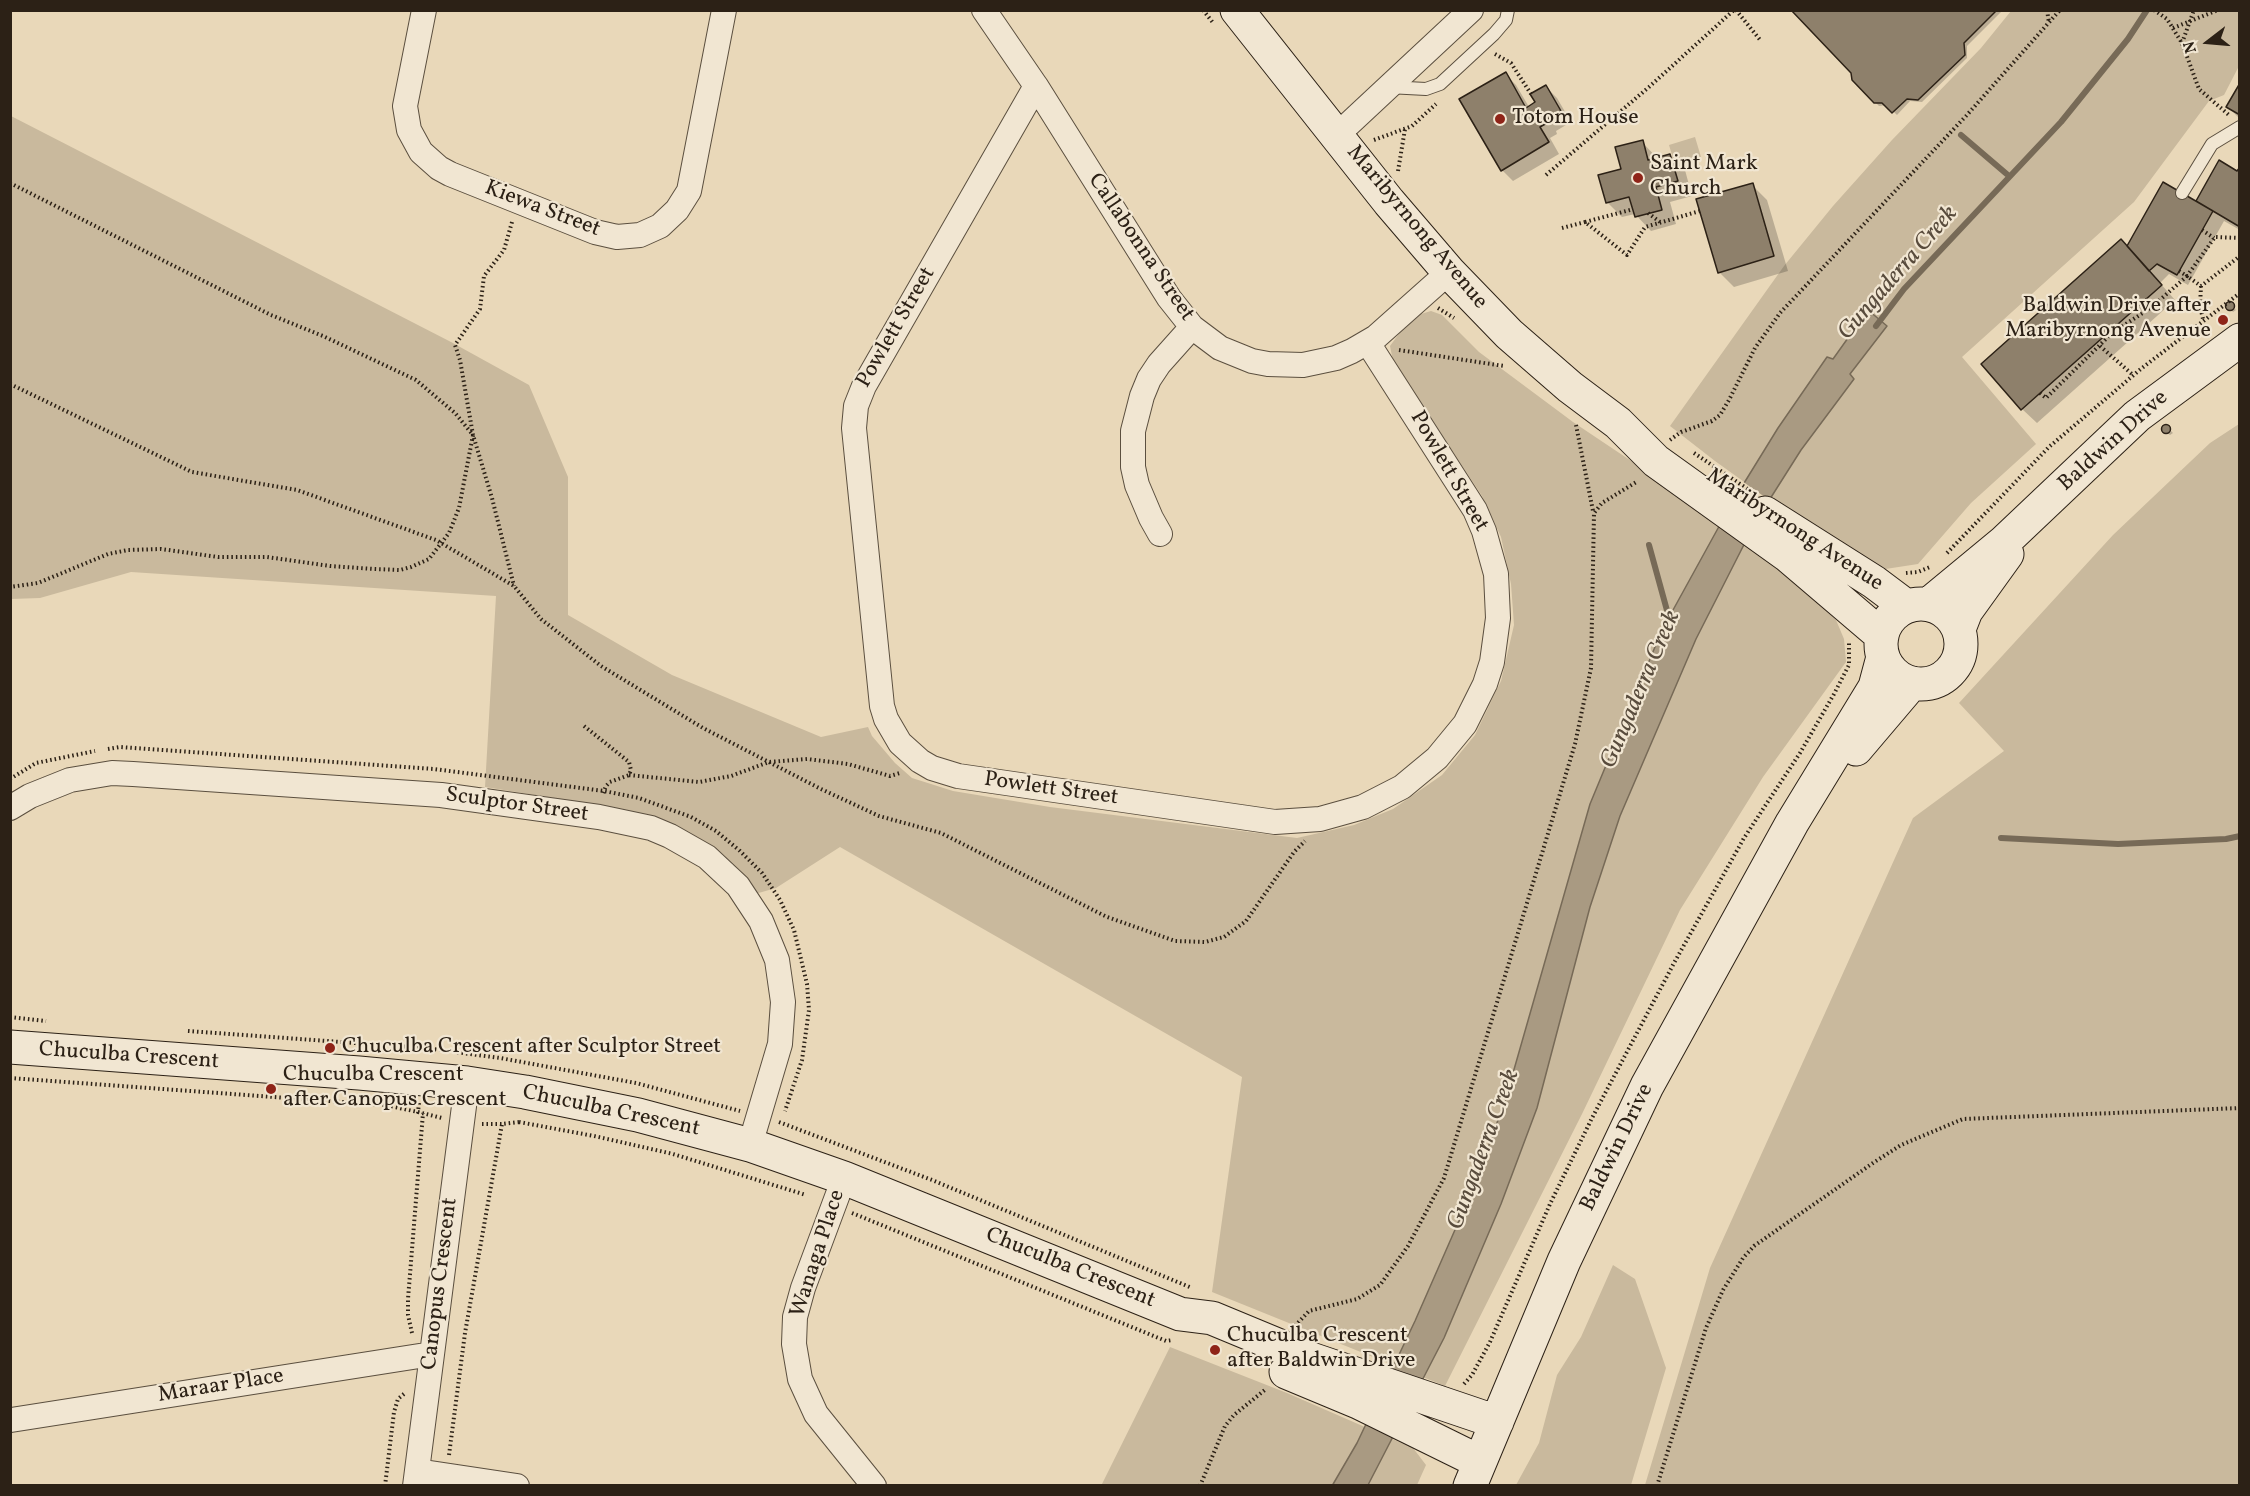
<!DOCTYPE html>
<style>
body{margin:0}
#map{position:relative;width:2250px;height:1496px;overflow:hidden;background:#e9d8b9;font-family:Vollkorn,serif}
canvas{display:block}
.frame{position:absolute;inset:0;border:12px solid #2c2116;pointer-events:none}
.north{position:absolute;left:2178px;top:12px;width:60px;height:60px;-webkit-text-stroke:4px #f1e6d2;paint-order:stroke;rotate:254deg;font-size:16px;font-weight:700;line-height:24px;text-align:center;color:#2c2116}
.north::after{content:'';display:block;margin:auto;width:21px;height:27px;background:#2c2116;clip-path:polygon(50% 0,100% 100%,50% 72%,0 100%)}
</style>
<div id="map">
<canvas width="2250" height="1496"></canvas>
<div class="frame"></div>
<div class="north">N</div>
</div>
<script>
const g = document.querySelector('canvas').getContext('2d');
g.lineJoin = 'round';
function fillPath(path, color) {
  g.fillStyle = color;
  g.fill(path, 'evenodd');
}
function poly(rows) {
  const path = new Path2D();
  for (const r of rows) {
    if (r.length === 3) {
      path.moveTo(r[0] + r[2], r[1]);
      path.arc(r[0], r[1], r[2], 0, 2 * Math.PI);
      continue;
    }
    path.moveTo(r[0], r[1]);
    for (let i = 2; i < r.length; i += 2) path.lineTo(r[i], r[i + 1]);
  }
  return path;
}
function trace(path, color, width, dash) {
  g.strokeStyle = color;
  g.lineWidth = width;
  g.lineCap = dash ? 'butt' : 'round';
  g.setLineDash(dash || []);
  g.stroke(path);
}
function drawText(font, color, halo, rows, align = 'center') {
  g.font = font + ' Vollkorn,serif';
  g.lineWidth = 4.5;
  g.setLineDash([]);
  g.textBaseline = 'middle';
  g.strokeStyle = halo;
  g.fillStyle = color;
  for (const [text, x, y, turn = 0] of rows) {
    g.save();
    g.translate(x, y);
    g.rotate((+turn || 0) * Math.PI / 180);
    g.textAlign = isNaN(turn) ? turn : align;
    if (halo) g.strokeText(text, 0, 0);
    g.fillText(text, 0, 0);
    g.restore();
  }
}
fillPath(poly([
 [2011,11,2239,11,2239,66,2224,95,2209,101,2134,202,1962,357,2036,444,1971,503,1918,564,1879,570,1807,527,1715,461,1670,426,1784,266,1833,206,1892,140,1981,48],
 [11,116,451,342,529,385,568,477,568,615,672,675,821,737,868,727,872,736,895,763,912,778,953,791,1050,807,1297,838,1354,825,1393,809,1442,775,1475,735,1501,681,1514,625,1511,584,1501,537,1482,496,1393,361,1390,346,1401,331,1421,314,1431,311,1442,315,1479,352,1573,422,1688,499,1780,565,1836,620,1844,639,1846,662,1763,777,1680,910,1582,1114,1445,1386,1212,1292,1242,1077,840,847,776,888,755,894,735,867,705,843,670,824,628,810,485,787,496,596,131,572,40,598,11,599],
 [1695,137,1701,157,1675,165,1669,145],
 [2239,424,2239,1485,1645,1485,1710,1268,1913,818,2004,751,1959,703,2113,535,2210,443],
 [1613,1265,1635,1279,1666,1368,1631,1485,1516,1485,1539,1443,1557,1375,1581,1337],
 [1170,1347,1287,1393,1413,1448,1426,1465,1417,1485,1101,1486]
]), '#c9b99d');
const water = poly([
 [1868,310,1887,326,1850,374,1854,379,1801,450,1756,521,1696,639,1620,816,1590,907,1537,1108,1501,1204,1444,1338,1368,1485,1332,1486,1357,1443,1415,1321,1472,1191,1505,1101,1590,804,1662,630,1733,501,1778,428,1827,357,1833,359,1868,310]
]);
fillPath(water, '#a99a82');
trace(water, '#776a57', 1.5);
fillPath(poly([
 [1742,481,1772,502,1718,521,1730,500]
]), '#e9d8b9');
fillPath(poly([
 [1793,10,2003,10,1967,46,1967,58,1922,102,1910,101,1897,115,1887,105,1879,106,1853,80,1853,72],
 [1505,74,1516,85,1529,107,1537,103,1546,87,1557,98,1571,122,1556,131,1557,134,1550,138,1559,154,1513,181,1502,170],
 [2240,86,2240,119,2228,107],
 [1642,142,1658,159,1670,155,1685,170,1692,196,1670,202,1676,224,1651,231,1635,214,1622,217,1607,202,1623,170],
 [2219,162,2238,173,2240,170,2240,230,2224,221,2188,285,2169,274,2160,283,2175,300,2037,423,2022,409,2128,248,2196,203],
 [1752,185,1767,200,1788,271,1734,287,1719,272],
 [2229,304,2236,310,2233,312,2227,305],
 [2166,426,2173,433,2170,435,2165,431]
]), '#0003');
trace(poly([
 [1961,135,2009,176],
 [1876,326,1904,289,2061,122,2128,39,2147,10],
 [1649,545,1671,625],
 [2001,838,2118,844,2226,839,2240,836]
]), '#776a57', 6);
const building = poly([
 [1791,10,1997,10,1964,43,1965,55,1918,100,1907,99,1892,113,1882,103,1874,103,1852,80,1851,73,1791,10],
 [1506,72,1526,108,1535,102,1530,94,1546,85,1561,111,1546,120,1547,123,1540,127,1549,142,1501,171,1459,99,1506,72],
 [2240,83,2240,115,2226,107,2240,83],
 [1643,140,1648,160,1670,154,1678,181,1656,187,1662,210,1635,217,1629,197,1606,203,1598,175,1621,169,1615,147,1643,140],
 [2219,160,2237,171,2240,167,2240,227,2196,201,2219,160],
 [2163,182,2213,211,2177,275,2157,264,2149,271,2127,246,2163,182],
 [1753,183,1774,256,1718,273,1696,199,1753,183],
 [2121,239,2162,285,2021,410,1981,364,2121,239],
 [2230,306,4.5],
 [2166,429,4.5]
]);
fillPath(building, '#8e806b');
trace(building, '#2c2116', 1.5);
const lane = poly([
 [1388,87,1426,89,1440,84,1494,34,1506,20,1508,10],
 [2182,193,2212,144,2240,127]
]);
const street = poly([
 [424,10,405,106,409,130,421,152,439,168,450,174,595,232,617,237,640,235,660,226,677,210,689,191,724,10],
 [984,10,1036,86,1169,298,1192,327,1220,348,1252,361,1268,364,1303,365,1336,358,1352,351,1376,337,1449,272],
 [1036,86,864,386,856,406,854,428,882,706,886,719,900,743,920,761,932,768,958,776,1275,822,1320,819,1363,807,1402,787,1437,758,1465,724,1485,684,1492,662,1498,618,1496,574,1484,531,1475,510,1368,343],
 [1337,135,1471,10],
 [1160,534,1151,518,1137,485,1133,467,1133,431,1142,396,1149,379,1159,364,1192,327],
 [10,808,30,796,70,780,112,773,133,774,441,795,599,817,651,828,670,836,707,857,738,886,761,921,777,960,783,1002,780,1044,750,1145],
 [844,1178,803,1288,795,1317,794,1344,800,1379,816,1414,874,1486],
 [11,1420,432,1354],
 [417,1471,517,1486],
 [415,1486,467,1083]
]);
const secondary = poly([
 [1237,10,1389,202,1449,272,1509,334,1570,387,1618,423,1656,461,1787,555,1882,636],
 [1765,513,1874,582,1906,606],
 [1921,644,40],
 [1929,604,2004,542,2137,416,2240,340],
 [1959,629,1966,611,2007,554],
 [1856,749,1912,683],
 [10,1047,359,1073,467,1083,525,1092,638,1115,750,1145,844,1178,1180,1314,1212,1318,1311,1359,1497,1422],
 [1286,1372,1358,1402,1480,1462],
 [1470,1486,1564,1261,1647,1086,1792,823,1875,687,1883,657]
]);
trace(lane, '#5b4f3f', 14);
trace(street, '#5b4f3f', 26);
trace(secondary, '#2c2116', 35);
trace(poly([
 [1203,10,1214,24],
 [1736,10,1761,41],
 [2047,10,2049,23],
 [2154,10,2167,19,2182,43,2199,89,2230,116],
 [2173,28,2218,10],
 [2182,43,2194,10],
 [1495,54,1511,63,1531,94],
 [1374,140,1412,126,1436,104],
 [1398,171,1405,129],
 [1546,175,1649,87,1734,10],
 [10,183,271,315,323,336,416,380,455,413,473,435,459,508,449,533,429,559,411,567,400,570,374,569,330,566,267,557,218,557,161,549,128,550,108,554,38,583,10,587],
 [1630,210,1585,222,1627,255,1645,227,1700,211],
 [1648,213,1660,222],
 [512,222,504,250,484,276,480,309,455,345,460,360,473,435,492,498,514,586],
 [1562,228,1585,222],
 [2202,230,2214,238],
 [2179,271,2187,276,2215,237,2240,238],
 [2201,286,2200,306,2203,319],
 [2145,299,2152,307],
 [1438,308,1454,318],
 [2100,346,2133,375],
 [1399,350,1504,366],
 [10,384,192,472,297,490,436,540,514,586,541,619,601,666,703,728,821,789,879,816,941,833,1107,917,1175,941,1205,942,1224,937,1246,921,1294,852,1305,841],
 [2040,393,2046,398,2112,333,2152,307,2187,276,2201,286,2240,256],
 [1576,425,1593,511],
 [1670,440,1681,432,1712,421,1720,415,1729,400,1755,348,1780,313,1966,116,2060,10],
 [1694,453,1752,492],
 [1947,553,2049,447,2142,368,2240,293],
 [1906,573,1918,572,1930,567],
 [584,726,629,762,631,770,629,775,610,782,606,786,603,793],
 [108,749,120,747,434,769,604,791,639,798,691,817,716,831,740,851,762,873,780,900,794,930,807,984,809,1010,802,1060,785,1111],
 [629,775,699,782,731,776,769,762,807,759,848,764,890,776,900,773],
 [10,779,36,763,95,751],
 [10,1017,46,1021],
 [188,1031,425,1048,500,1058,636,1083,740,1111],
 [10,1078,385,1105,418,1112],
 [419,1103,418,1112,442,1118],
 [519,1122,594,1136,673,1154,806,1195],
 [779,1122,932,1180,1192,1288],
 [482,1124,502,1124],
 [852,1213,1166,1341,1173,1340],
 [1295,1326,1309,1311,1357,1299,1380,1285,1408,1246,1444,1178,1575,744,1591,668,1594,513,1602,503,1638,481],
 [412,1333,408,1315,408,1299,423,1113],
 [1464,1384,1472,1375,1490,1342,1550,1204,1592,1118,1674,963,1744,838,1800,753,1834,694,1849,665,1849,643],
 [449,1455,465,1333,502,1124,519,1122],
 [385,1486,394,1412,398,1399,405,1393],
 [1200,1486,1225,1426,1234,1415,1266,1389],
 [1657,1486,1706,1328,1723,1290,1743,1258,1754,1246,1873,1163,1901,1145,1963,1119,2240,1108]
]), '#2c2116', 4, [1.5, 3]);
trace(lane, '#f1e6d2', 12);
trace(street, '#f1e6d2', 24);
trace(secondary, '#f1e6d2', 33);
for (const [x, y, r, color] of [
 [1500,119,6,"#8f2418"],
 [1638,178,6,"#8f2418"],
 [2223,320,6,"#8f2418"],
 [330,1048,6,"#8f2418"],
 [271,1089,6,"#8f2418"],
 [1215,1350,6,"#8f2418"]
]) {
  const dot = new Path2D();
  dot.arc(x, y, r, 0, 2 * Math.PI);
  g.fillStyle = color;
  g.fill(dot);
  trace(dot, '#f1e6d2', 2);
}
drawText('22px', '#2c2116', '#f1e6d2', [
 ["Totom House",1512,119],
 ["Saint Mark",1650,165],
 ["Church",1650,190],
 ["Baldwin Drive after",2211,307,"right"],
 ["Maribyrnong Avenue",2211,332,"right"],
 ["Chuculba Crescent after Sculptor Street",342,1048],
 ["Chuculba Crescent",283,1076],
 ["after Canopus Crescent",283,1101],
 ["Chuculba Crescent",1227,1337],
 ["after Baldwin Drive",1227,1362]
], 'left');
drawText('22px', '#2c2116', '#f1e6d2', [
 ["Kiewa Street",542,210,21],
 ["Maribyrnong Avenue",1416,228,50],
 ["Callabonna Street",1140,248,56],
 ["Powlett Street",897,328,-60],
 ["Baldwin Drive",2114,442,-42],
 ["Powlett Street",1448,472,60],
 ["Maribyrnong Avenue",1794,531,33],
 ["Powlett Street",1051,790,8],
 ["Sculptor Street",517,806,8],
 ["Chuculba Crescent",129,1057,4],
 ["Chuculba Crescent",611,1112,12],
 ["Baldwin Drive",1618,1148,-64],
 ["Wanaga Place",819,1254,-72],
 ["Chuculba Crescent",1070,1269,22],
 ["Canopus Crescent",441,1284,-83],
 ["Maraar Place",221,1387,-9]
]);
drawText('italic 24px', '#584b3c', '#f1e6d2', [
 ["Gungaderra Creek",1899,274,-49],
 ["Gungaderra Creek",1642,690,-67],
 ["Gungaderra Creek",1485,1150,-70]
]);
</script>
